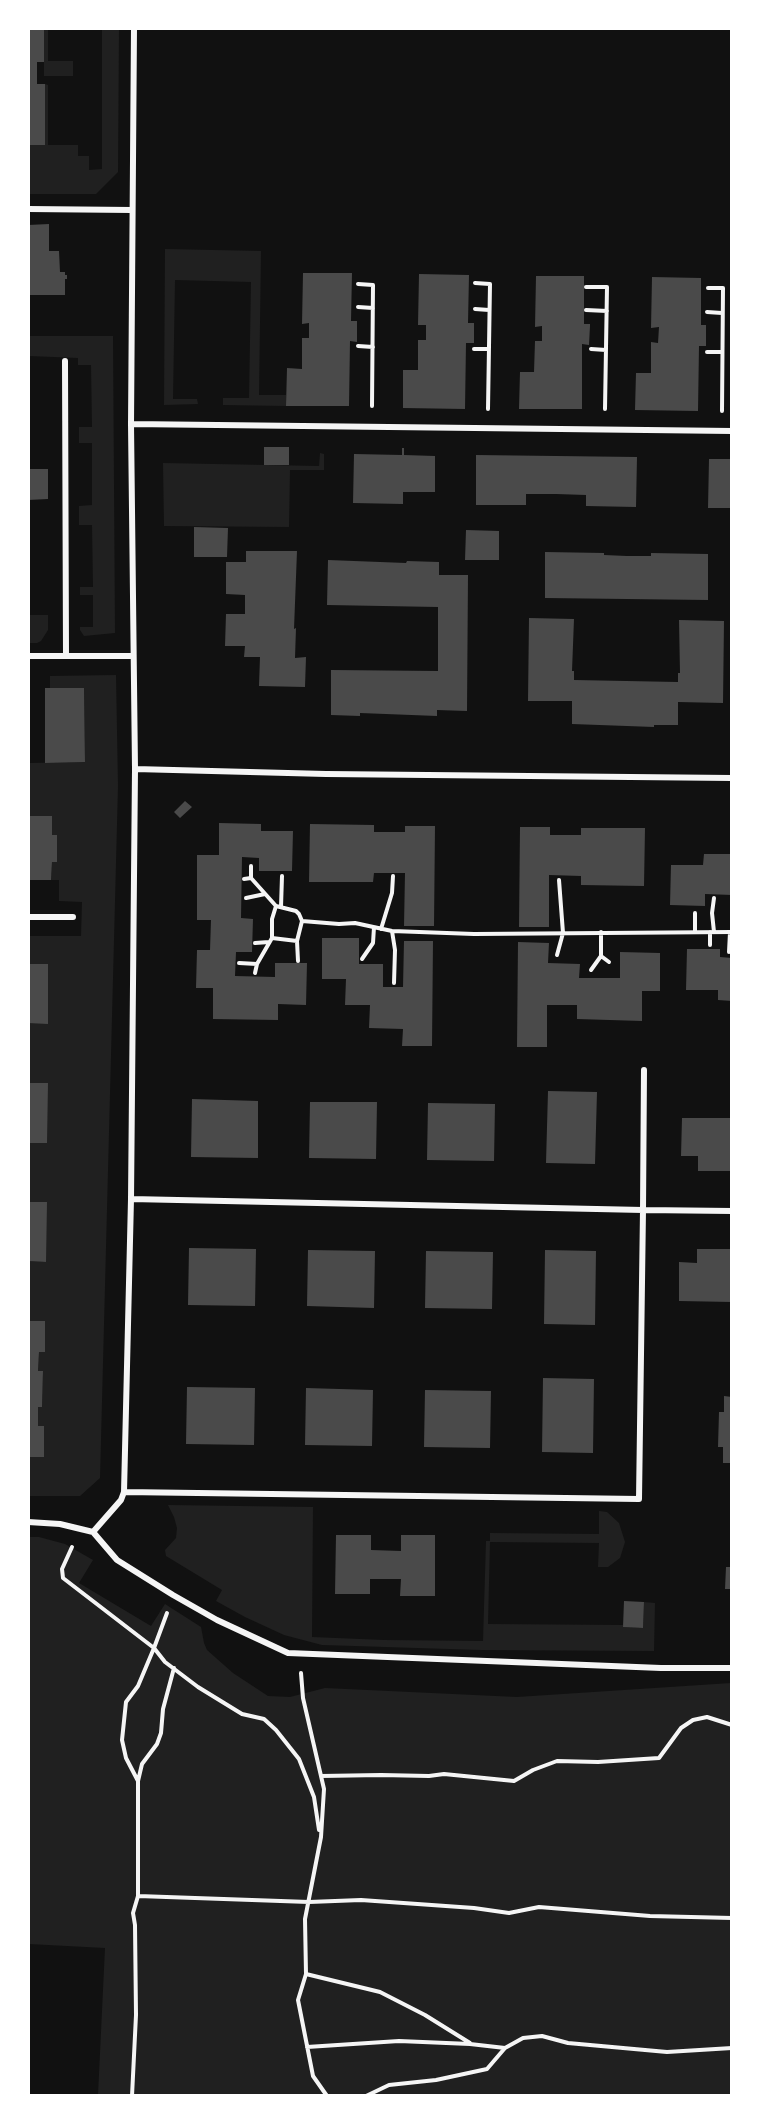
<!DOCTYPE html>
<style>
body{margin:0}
#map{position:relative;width:760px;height:2124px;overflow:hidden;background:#111;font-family:"Work Sans",sans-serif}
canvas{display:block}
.frame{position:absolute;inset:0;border:30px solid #fff;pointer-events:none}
</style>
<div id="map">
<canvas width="760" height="2124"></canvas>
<div class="frame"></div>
</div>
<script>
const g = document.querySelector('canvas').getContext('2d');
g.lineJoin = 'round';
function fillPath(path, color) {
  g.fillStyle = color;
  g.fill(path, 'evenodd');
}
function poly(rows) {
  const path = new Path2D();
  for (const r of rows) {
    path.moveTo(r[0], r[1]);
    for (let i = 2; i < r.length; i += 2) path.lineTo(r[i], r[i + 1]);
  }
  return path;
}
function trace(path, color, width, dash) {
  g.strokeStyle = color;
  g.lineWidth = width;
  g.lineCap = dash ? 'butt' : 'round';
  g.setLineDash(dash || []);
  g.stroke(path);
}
fillPath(poly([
 [44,29,48,29,48,61,73,61,73,76,44,76],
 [102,29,119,29,118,172,96,194,29,194,29,145,45,145,45,84,48,85,48,145,78,145,78,156,89,156,89,170,102,169],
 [165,249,261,251,259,395,286,395,286,406,223,405,223,398,249,398,251,282,175,280,173,399,197,399,198,404,164,405],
 [29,336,113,336,115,633,84,636,80,630,80,627,93,627,93,595,80,595,80,587,93,587,92,525,79,525,79,506,92,505,92,443,79,443,79,427,92,427,91,365,78,365,78,358,29,356],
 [320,453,324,454,324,470,290,470,289,527,164,526,163,463,319,466],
 [28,615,48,615,48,630,41,641,37,643,29,643],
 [116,675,118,786,100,1478,80,1496,29,1496,29,1457,44,1457,44,1426,38,1426,38,1407,42,1407,43,1371,38,1371,39,1352,45,1352,45,1322,29,1321,29,1261,45,1262,46,1202,29,1202,28,1143,47,1143,47,1083,29,1083,28,1023,47,1023,48,964,29,964,29,936,81,936,82,902,59,901,59,880,51,880,52,862,57,861,57,835,52,835,52,816,29,816,29,763,85,762,84,689,50,688,50,676],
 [168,1505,313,1507,312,1637,384,1640,483,1641,486,1541,490,1541,490,1533,599,1534,599,1511,607,1512,619,1523,625,1542,620,1558,608,1567,598,1567,599,1543,490,1542,488,1624,623,1625,624,1627,643,1628,644,1602,655,1603,654,1651,481,1650,322,1645,284,1635,245,1617,216,1601,222,1590,166,1556,165,1550,176,1538,177,1528,174,1517],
 [28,1537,39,1537,65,1544,93,1560,79,1583,151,1626,165,1604,201,1627,204,1643,207,1650,233,1673,268,1696,290,1697,325,1688,517,1697,731,1683,731,2095,98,2095,105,1948,29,1944]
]), '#202020');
fillPath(poly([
 [28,28,44,28,44,62,37,62,37,84,45,84,45,145,28,145],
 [49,224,49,251,59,251,60,272,65,272,65,275,67,275,67,279,65,279,65,295,28,295,28,225],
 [303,273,352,273,351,321,357,321,357,342,350,341,349,406,286,406,287,368,302,369,302,338,309,338,309,323,302,324],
 [419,274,469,275,468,323,474,323,474,343,466,343,465,409,403,408,403,370,418,370,418,340,426,340,426,325,418,325],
 [536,276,584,276,584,324,590,324,590,326,589,345,582,344,582,409,519,409,520,372,534,372,535,341,542,341,542,326,535,327],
 [652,277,701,278,701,325,706,325,706,346,699,346,698,411,635,410,636,373,651,373,651,342,658,343,659,327,651,328],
 [264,447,289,447,289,465,264,465],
 [402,448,404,448,404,455,435,456,435,492,403,492,403,504,353,503,354,454,402,455],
 [476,455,637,457,636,507,586,506,586,495,556,494,526,494,526,505,476,505],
 [709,459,732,459,732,508,708,508],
 [28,469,48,469,48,499,28,500],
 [194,527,228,528,227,557,194,557],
 [466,530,499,531,499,560,465,560],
 [246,551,297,551,294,629,296,628,295,658,306,657,305,687,259,686,260,657,244,657,245,646,225,646,226,614,245,614,245,595,226,594,226,562,246,562],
 [545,552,604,553,604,555,627,556,651,556,651,553,708,554,708,600,545,598],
 [328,560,406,563,407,561,439,562,439,575,468,575,467,711,437,710,437,716,360,713,360,716,331,715,331,670,438,671,438,607,327,605],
 [529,618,574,619,572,671,574,671,574,680,678,682,678,673,680,673,679,620,724,621,723,703,678,702,678,725,654,725,654,727,572,724,572,701,528,701],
 [45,688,84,688,85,762,45,763],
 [185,801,192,807,180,818,174,812],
 [28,816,52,816,52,835,57,835,57,862,52,862,51,880,28,880],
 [219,823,261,824,261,831,293,831,292,871,259,871,259,858,242,857,241,918,253,919,252,952,236,952,235,976,275,977,275,963,307,963,306,1005,278,1004,278,1020,213,1019,213,988,196,988,197,950,210,950,211,920,197,920,197,855,219,855],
 [310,824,374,825,374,832,405,832,405,826,435,826,434,926,404,926,405,873,374,873,373,882,309,882],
 [520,827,550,827,550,835,581,835,581,828,645,828,644,886,581,885,581,876,549,875,549,927,519,927],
 [704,854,732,854,732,895,705,894,705,906,670,905,671,865,703,865],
 [322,938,359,938,359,964,383,964,383,987,403,987,404,941,433,941,432,1046,402,1046,403,1029,369,1028,370,1005,345,1005,346,979,322,979],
 [518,942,549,943,548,963,580,964,579,978,620,978,620,952,660,953,660,991,642,991,642,1021,577,1019,577,1005,547,1005,547,1047,517,1047],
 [687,949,720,949,720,957,732,958,732,1001,718,1000,718,990,686,990],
 [28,964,48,964,48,1024,28,1023],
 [28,1083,48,1083,47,1143,28,1143],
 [548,1091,597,1092,595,1164,546,1163],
 [192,1099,258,1101,258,1158,191,1157],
 [310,1102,377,1102,376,1159,309,1158],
 [428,1103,495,1104,494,1161,427,1160],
 [682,1118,732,1118,732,1171,698,1171,698,1156,681,1156],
 [28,1202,47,1202,46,1262,28,1261],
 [189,1248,256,1249,255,1306,188,1305],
 [697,1249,732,1249,732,1302,679,1301,679,1262,697,1263],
 [308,1250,375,1251,374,1308,307,1306],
 [545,1250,596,1251,595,1325,544,1324],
 [426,1251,493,1252,492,1309,425,1308],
 [28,1321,45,1321,45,1352,39,1352,38,1371,43,1371,42,1407,38,1407,38,1426,44,1426,44,1457,28,1457],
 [543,1378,594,1379,593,1453,542,1452],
 [187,1387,255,1388,254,1445,186,1444],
 [306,1388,373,1390,372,1446,305,1445],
 [425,1390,491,1391,490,1448,424,1447],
 [724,1396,732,1397,732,1463,723,1463,723,1447,718,1447,719,1412,724,1412],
 [336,1535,371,1535,371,1550,401,1551,401,1535,435,1535,435,1596,400,1596,401,1579,370,1579,370,1594,335,1594],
 [726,1567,732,1567,732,1589,725,1589],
 [624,1601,644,1602,643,1628,623,1627]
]), '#4a4a4a');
trace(poly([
 [475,283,490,284,488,409],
 [358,284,373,285,372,406],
 [586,287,607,287,605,409],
 [708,288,723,288,722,411],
 [358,307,373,308],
 [475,309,489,310],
 [586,310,607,311],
 [707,312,722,313],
 [358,346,373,347],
 [474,349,489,349],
 [591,349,606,350],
 [707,352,722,352],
 [251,866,251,878,276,906,296,911,299,914,302,921,297,941,272,938,272,919,276,906],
 [244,879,251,878],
 [246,898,265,894],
 [714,898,712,913,714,932],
 [281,907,282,876],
 [695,913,695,932],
 [302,921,339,924,355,923,392,931,474,934,732,932],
 [381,929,392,893,393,876],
 [392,931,395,950,394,983],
 [601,932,601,956,609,962],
 [297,941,298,961],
 [255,943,269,942],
 [710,945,710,932],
 [729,952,730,932],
 [557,955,563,933,559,880],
 [362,959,373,943,374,927],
 [239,963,257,964,272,938],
 [591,970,601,956],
 [255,973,257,964],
 [72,1547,62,1569,63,1578,154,1648,138,1686,126,1702,122,1740,126,1758,138,1781,138,1896,133,1913,135,1925,136,2015,132,2096],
 [167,1613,154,1648,165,1662,198,1687,242,1714,264,1719,276,1730,299,1759,314,1797,319,1830],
 [301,1673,303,1698,324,1789,321,1837,305,1919,306,1974,298,2000,313,2076,327,2096],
 [321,1776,381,1775,429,1776,444,1774,514,1781,533,1770,557,1761,598,1762,659,1758,681,1728,693,1720,707,1717,732,1725],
 [138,1781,142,1764,157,1744,161,1733,163,1709,174,1668],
 [138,1896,309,1902,361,1900,474,1908,509,1913,539,1907,650,1916,732,1918],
 [306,1974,380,1992,425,2015,470,2043],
 [307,2047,399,2041,470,2044,505,2048],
 [366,2096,389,2085,436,2080,487,2069,505,2048,523,2038,542,2036,568,2043,667,2052,732,2048]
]), '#f5f5f5', 4);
trace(poly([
 [28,209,132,210],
 [65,361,66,655],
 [131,424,732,431],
 [28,656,133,656],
 [135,769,326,774,732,778],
 [28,917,73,917],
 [644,1070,643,1210,732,1211],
 [124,1492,639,1499,643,1210,131,1199],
 [28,1522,60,1524,93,1532],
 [93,1532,121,1500,124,1492,131,1199,135,769,131,424,134,28],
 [93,1532,117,1560,173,1595,217,1620,288,1653,661,1668,732,1668]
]), '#f5f5f5', 6);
</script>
